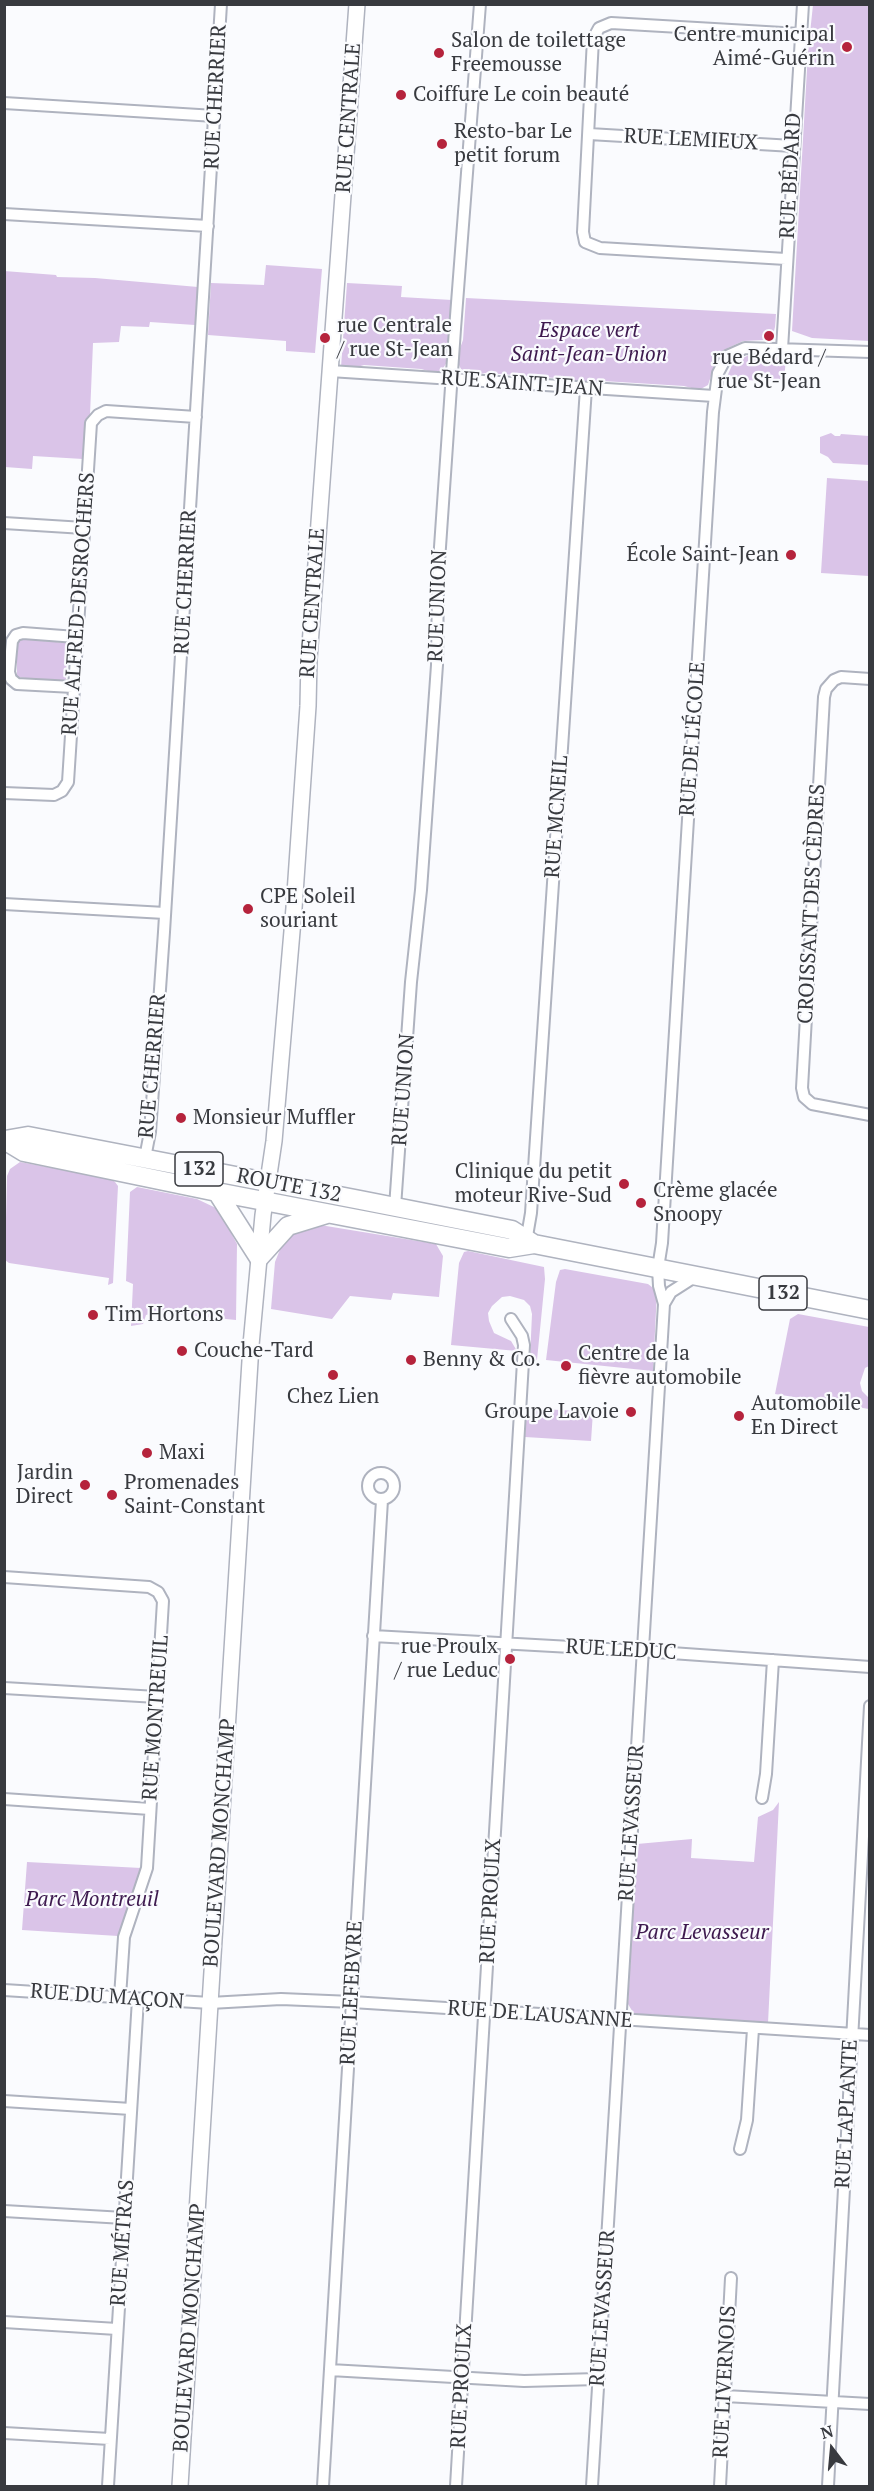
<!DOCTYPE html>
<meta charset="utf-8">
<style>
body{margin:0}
#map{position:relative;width:874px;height:2491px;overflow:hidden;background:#fafbfe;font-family:"PT Serif",serif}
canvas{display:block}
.frame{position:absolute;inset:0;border:6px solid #383a3f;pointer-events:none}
.north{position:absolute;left:802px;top:2419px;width:60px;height:60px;-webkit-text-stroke:4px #fafbfe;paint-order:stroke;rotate:344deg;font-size:16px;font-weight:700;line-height:24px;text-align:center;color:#383a3f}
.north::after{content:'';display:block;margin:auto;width:21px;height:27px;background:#383a3f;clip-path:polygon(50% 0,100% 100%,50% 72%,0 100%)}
</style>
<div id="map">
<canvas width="874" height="2491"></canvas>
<div class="frame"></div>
<div class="north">N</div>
</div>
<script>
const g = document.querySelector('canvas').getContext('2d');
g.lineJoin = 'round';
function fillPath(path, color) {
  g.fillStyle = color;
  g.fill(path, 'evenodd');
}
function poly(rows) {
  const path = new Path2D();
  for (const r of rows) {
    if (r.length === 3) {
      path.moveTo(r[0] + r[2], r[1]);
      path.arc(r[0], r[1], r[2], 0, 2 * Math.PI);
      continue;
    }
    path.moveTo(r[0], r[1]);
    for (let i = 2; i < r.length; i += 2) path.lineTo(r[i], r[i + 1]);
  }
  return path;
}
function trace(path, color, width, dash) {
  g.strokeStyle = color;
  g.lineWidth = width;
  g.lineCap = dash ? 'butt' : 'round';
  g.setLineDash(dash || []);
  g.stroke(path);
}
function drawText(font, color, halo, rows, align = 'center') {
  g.font = font + ' "PT Serif",serif';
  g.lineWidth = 4.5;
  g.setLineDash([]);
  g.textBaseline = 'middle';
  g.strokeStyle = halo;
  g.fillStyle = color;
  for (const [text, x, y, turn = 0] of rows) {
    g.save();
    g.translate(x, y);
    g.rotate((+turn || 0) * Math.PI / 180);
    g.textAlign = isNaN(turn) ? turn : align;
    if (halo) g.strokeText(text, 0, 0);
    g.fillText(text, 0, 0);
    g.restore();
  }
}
fillPath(poly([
 [813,5,869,5,869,341,812,338,792,331,808,52],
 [266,265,322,269,315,353,286,351,286,341,208,335,211,283,264,285],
 [4,271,56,275,57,277,95,278,198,287,195,325,150,322,149,327,121,326,119,342,93,343,90,415,85,424,83,459,33,456,32,469,5,467],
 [347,283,402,286,401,297,452,300,447,362,442,370,435,373,421,369,364,365,354,368,341,367],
 [466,298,776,314,775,327,773,335,765,340,743,341,728,348,716,361,708,385,699,390,684,386,603,381,593,384,576,382,570,379,485,373,471,376,462,371,458,363,459,351,463,340],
 [749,355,786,357,784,382,726,379,733,363],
 [831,433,835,436,840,436,841,434,869,436,869,465,833,463,828,457,820,453,820,437],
 [827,478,869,481,869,576,821,573],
 [22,639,67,643,66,679,61,682,17,677,17,644],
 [20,1162,112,1179,115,1182,118,1186,113,1283,108,1285,109,1278,9,1263,5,1260,7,1176,10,1169],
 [137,1187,197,1199,218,1209,237,1244,236,1320,156,1312,146,1315,143,1324,131,1326,133,1284,126,1281,130,1192],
 [320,1225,436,1244,443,1256,439,1297,393,1293,391,1300,350,1296,332,1319,271,1309,275,1262,283,1242,289,1233],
 [468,1251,544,1267,545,1279,537,1360,530,1358,532,1314,530,1306,524,1300,510,1296,502,1297,492,1306,488,1313,489,1321,494,1333,511,1341,517,1351,451,1345,459,1263,464,1252],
 [565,1269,648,1284,657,1291,653,1371,546,1360,556,1282,560,1270],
 [798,1314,869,1327,869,1366,865,1368,860,1383,862,1391,869,1398,869,1409,775,1394,790,1319],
 [527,1408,593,1412,591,1441,525,1437],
 [779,1802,768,2023,634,2014,628,2004,637,1844,692,1839,691,1858,754,1862,758,1817,773,1810],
 [27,1862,141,1868,118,1936,22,1930]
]), '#dac4e8');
const street = poly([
 [4,103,215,116],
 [589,134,793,146],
 [4,214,208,226],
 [786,259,600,248,585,242,583,232,593,39,599,28,611,23,800,34],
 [782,349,803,4],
 [330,371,714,396],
 [4,523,84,528],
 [870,679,841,677,834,680,826,689,824,697,802,1088,804,1097,812,1104,870,1115],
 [73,687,17,684,11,679,9,672,12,641,16,635,23,633,76,637],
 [4,793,54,795,62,791,68,782,91,423,98,415,106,411,196,417],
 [4,904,165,913],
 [145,1158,150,1132,164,932,221,4],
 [395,1207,411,982,421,890,437,665,438,576,455,329,480,4],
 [526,1242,531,1213,586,388],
 [664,1304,659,1286,658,1268,662,1243,713,412,718,373,727,356,745,348,870,352],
 [381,1486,13],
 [4,1577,149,1587,158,1592,163,1601,147,1868,124,1937,120,1997],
 [373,1636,643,1651,870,1667],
 [4,1688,157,1697],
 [762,1798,766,1774,773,1660],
 [4,1799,150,1809],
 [4,1990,210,2003,281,1999,352,2002,870,2035],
 [4,2101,131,2109],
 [740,2149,747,2120,753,2029],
 [4,2211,124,2218],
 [4,2322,117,2329],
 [330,2370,524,2381,598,2379],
 [725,2396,870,2404],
 [4,2433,110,2439],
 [108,2486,138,1999],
 [323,2486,382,1500],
 [456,2486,524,1345,522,1336,511,1319],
 [592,2486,664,1304,671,1292,696,1276],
 [720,2486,731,2278],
 [828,2486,870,1706]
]);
const secondary = poly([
 [180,2486,251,1345,263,1215,274,1141,294,908,308,706,309,659,357,4]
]);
const highway = poly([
 [4,1140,24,1152,217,1192,509,1248,534,1244],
 [5,1140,28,1136,360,1200,512,1230,534,1244,870,1310],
 [217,1192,259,1258,288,1226,327,1214]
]);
trace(street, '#afb3bf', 14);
trace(secondary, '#afb3bf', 18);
trace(highway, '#afb3bf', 21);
trace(street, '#fff', 10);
trace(secondary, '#fff', 15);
trace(highway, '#fff', 18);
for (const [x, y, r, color] of [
 [847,47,6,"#b5233c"],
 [439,53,6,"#b5233c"],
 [401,95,6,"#b5233c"],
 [442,144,6,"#b5233c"],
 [769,336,6,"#b5233c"],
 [325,338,6,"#b5233c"],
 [791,555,6,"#b5233c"],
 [248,909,6,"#b5233c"],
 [181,1118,6,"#b5233c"],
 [624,1184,6,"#b5233c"],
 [641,1203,6,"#b5233c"],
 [93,1315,6,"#b5233c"],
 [182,1351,6,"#b5233c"],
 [411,1360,6,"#b5233c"],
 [566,1366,6,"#b5233c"],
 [333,1375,6,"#b5233c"],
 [631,1412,6,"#b5233c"],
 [739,1416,6,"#b5233c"],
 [147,1453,6,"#b5233c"],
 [85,1485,6,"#b5233c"],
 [112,1495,6,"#b5233c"],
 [510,1659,6,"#b5233c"]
]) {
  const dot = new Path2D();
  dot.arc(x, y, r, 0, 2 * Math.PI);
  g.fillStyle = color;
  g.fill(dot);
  trace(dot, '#fafbfe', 2);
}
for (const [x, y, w] of [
 [199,1169,48],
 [783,1293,48]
]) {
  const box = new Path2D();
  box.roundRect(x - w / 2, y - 17, w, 34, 4.5);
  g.fillStyle = '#fafbfe';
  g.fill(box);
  trace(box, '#383a3f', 1.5);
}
drawText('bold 20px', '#383a3f', null, [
 ["132",199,1169],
 ["132",783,1293]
]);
drawText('21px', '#383a3f', '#fafbfe', [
 ["Centre municipal",835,35,"right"],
 ["Aimé-Guérin",835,59,"right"],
 ["Salon de toilettage",451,41],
 ["Freemousse",451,65],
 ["Coiffure Le coin beauté",413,95],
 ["Resto-bar Le",454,132],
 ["petit forum",454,156],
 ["rue Centrale",337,326],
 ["/ rue St-Jean",337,350],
 ["rue Bédard /",769,358,"center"],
 ["rue St-Jean",769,382,"center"],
 ["École Saint-Jean",779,555,"right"],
 ["CPE Soleil",260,897],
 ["souriant",260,921],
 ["Monsieur Muffler",193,1118],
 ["Clinique du petit",612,1172,"right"],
 ["moteur Rive-Sud",612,1196,"right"],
 ["Crème glacée",653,1191],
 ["Snoopy",653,1215],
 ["Tim Hortons",105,1315],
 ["Couche-Tard",194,1351],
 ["Centre de la",578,1354],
 ["fièvre automobile",578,1378],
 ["Benny & Co.",423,1360],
 ["Chez Lien",333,1397,"center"],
 ["Automobile",751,1404],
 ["En Direct",751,1428],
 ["Groupe Lavoie",619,1412,"right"],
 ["Maxi",159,1453],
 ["Jardin",73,1473,"right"],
 ["Direct",73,1497,"right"],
 ["Promenades",124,1483],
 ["Saint-Constant",124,1507],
 ["rue Proulx",498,1647,"right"],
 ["/ rue Leduc",498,1671,"right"]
], 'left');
drawText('21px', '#383a3f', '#fafbfe', [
 ["RUE CHERRIER",216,97,-87],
 ["RUE CENTRALE",349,118,-86],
 ["RUE LEMIEUX",691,140,3],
 ["RUE BÉDARD",791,176,-87],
 ["RUE SAINT-JEAN",522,384,4],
 ["RUE CHERRIER",186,582,-87],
 ["RUE CENTRALE",313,603,-86],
 ["RUE ALFRED-DESROCHERS",79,604,-86],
 ["RUE UNION",438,606,-88],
 ["RUE DE L'ÉCOLE",693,739,-86],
 ["RUE MCNEIL",557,817,-86],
 ["CROISSANT DES CÈDRES",812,904,-87],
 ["RUE CHERRIER",153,1066,-85],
 ["RUE UNION",404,1090,-86],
 ["ROUTE 132",289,1186,11],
 ["RUE LEDUC",621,1650,3],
 ["RUE MONTREUIL",156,1718,-86],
 ["RUE LEVASSEUR",632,1823,-86],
 ["BOULEVARD MONCHAMP",220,1843,-86],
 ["RUE PROULX",491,1901,-87],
 ["RUE LEFEBVRE",352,1993,-87],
 ["RUE DU MAÇON",107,1997,4],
 ["RUE DE LAUSANNE",540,2015,4],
 ["RUE LAPLANTE",847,2114,-87],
 ["RUE MÉTRAS",123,2243,-86],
 ["RUE LEVASSEUR",603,2308,-86],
 ["BOULEVARD MONCHAMP",190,2328,-86],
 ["RUE LIVERNOIS",725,2382,-87],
 ["RUE PROULX",462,2386,-87]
]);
drawText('italic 21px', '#3e1a4f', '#fafbfe', [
 ["Espace vert",589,331],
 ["Saint-Jean-Union",589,355],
 ["Parc Montreuil",92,1900],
 ["Parc Levasseur",702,1933]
]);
</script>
